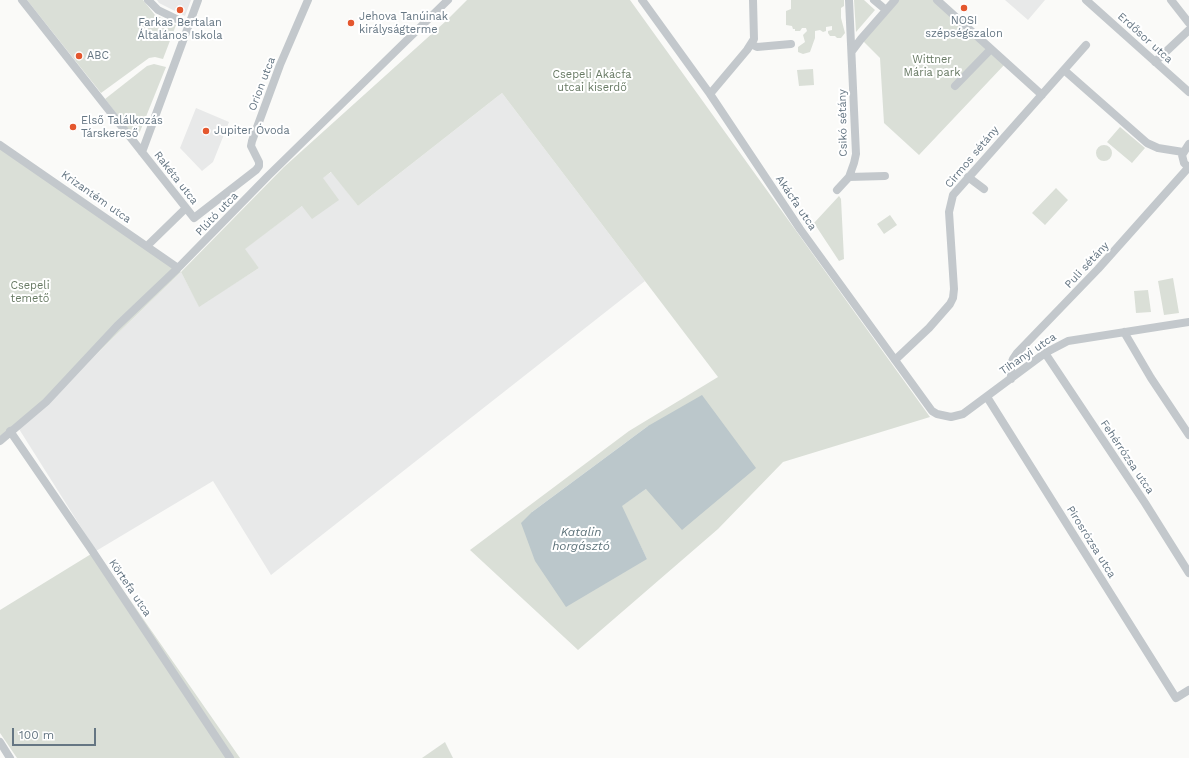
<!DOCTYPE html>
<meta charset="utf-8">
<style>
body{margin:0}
#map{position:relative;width:1189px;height:758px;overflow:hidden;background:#fafaf8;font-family:"Work Sans",sans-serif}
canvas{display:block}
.scale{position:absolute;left:12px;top:728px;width:84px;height:18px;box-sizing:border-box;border:2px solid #657683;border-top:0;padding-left:5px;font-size:12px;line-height:14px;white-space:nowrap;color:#657683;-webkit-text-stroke:3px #fff;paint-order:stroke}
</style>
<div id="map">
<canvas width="1189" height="758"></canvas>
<div class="scale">100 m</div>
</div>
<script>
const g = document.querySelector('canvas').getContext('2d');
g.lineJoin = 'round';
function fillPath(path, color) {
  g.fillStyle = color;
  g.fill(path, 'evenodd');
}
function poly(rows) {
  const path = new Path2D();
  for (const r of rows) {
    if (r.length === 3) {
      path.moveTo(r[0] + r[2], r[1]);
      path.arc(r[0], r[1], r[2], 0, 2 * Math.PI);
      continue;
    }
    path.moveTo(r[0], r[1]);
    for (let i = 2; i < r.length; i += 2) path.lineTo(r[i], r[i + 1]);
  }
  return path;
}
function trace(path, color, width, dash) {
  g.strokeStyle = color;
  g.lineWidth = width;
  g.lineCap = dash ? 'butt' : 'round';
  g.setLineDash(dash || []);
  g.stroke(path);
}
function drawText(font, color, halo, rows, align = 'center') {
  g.font = font + ' "Work Sans",sans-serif';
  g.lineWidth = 4;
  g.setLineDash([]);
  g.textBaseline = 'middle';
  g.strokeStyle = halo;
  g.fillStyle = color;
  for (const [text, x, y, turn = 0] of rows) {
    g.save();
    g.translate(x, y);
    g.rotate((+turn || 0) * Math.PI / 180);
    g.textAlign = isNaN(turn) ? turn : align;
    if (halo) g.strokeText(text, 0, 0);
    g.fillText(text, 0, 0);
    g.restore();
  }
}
fillPath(poly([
 [157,0,191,0,185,16,159,3],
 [1005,0,1045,0,1028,20],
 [502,93,645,281,271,575,213,481,96,551,19,429,181,272,199,306,259,268,244,249,302,206,338,200,322,178,332,172,358,206],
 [196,108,229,122,213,162,202,171,180,148]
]), '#e8e9e9');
fillPath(poly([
 [27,0,143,0,155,15,176,25,163,59,155,57,149,58,101,93],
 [467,0,630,0,930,417,783,462,718,529,578,650,470,550,629,431,718,377,502,93,358,206,331,172,323,178,339,200,312,219,302,206,245,249,259,268,199,307,181,272,19,429,0,445,0,144,20,156,181,272,284,167,446,21],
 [648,426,646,489,621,506,647,559,532,512],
 [791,0,844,0,844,6,841,8,841,18,845,33,841,38,837,38,835,36,830,36,828,33,828,31,832,30,832,26,826,27,826,31,823,32,820,30,815,31,815,38,810,52,803,54,798,52,798,47,805,42,803,35,807,31,806,28,802,28,800,31,795,31,795,29,793,29,792,26,786,25,786,11,791,9],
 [854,0,864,0,875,10,856,32],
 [895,0,937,0,1006,63,919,155,884,123,880,58,861,39],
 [154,64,166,67,139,134,134,136,105,99,147,66],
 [813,69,814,85,799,86,797,70],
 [1120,127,1145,148,1132,163,1107,142],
 [1104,153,8],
 [1056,188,1068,200,1045,225,1032,213],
 [839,196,841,199,844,259,839,261,814,223],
 [890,215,897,225,884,234,877,224],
 [1173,278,1179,313,1164,315,1158,281],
 [1148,290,1151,312,1136,313,1134,291],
 [96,551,240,758,17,758,0,733,0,610],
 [445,742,453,758,422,758]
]), '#dadfd7');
fillPath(poly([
 [702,395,756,468,682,530,646,489,622,506,647,559,566,607,535,561,521,523,532,512,648,426]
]), '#bbc7cb');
trace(poly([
 [22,0,194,218,256,170,259,166,259,162,251,146,252,141,280,65,308,0],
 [148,0,158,10,189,25],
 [642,0,710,94,800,229,895,360,932,411,937,414,951,417,963,414,1045,353,1068,341,1189,322],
 [874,0,886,10],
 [937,0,1042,95],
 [1086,0,1189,92],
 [1171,0,1189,23],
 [751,44,757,47,791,44],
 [852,51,861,39,895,0],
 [1155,62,1189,30],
 [1064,70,1147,143,1158,148,1183,152],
 [955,86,991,49],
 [710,94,747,50,754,39,753,0],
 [1189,144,1182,155,1184,163,1189,168],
 [0,145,178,268],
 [142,152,198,0],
 [849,177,885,176],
 [968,177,984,189],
 [837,190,849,177,854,163,856,154,849,0],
 [147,246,186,208],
 [1124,332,1151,378,1189,435],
 [1045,353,1145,503,1189,573],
 [895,360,929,328,950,304,953,298,954,289,949,212,953,195,1086,45],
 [1011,379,1011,364,1013,359,1017,353,1098,269,1188,168],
 [987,397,1176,698,1189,690],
 [10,431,93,552,230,758],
 [0,441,46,402,117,326,178,268,268,176,448,0],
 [0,742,10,758]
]), '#c3c8cc', 8);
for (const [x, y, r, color] of [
 [964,8,4,"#e4572e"],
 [180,10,4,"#e4572e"],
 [351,23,4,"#e4572e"],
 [79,56,4,"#e4572e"],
 [73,127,4,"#e4572e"],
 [206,131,4,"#e4572e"]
]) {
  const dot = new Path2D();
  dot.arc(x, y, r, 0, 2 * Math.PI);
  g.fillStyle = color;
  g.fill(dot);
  trace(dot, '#fff', 1.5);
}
drawText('11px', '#657683', '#fff', [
 ["Jehova Tanúinak",359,17],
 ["királyságterme",359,30],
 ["NOSI",964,21,"center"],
 ["szépségszalon",964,34,"center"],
 ["Farkas Bertalan",180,23,"center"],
 ["Általános Iskola",180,36,"center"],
 ["ABC",87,56],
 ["Első Találkozás",81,121],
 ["Társkereső",81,134],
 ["Jupiter Óvoda",214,131]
], 'left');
drawText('11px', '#657683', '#fff', [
 ["Erdősor utca",1145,38,42],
 ["Orion utca",262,84,-69],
 ["Csikó sétány",843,123,-91],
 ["Cirmos sétány",972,157,-50],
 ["Rakéta utca",176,178,52],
 ["Krizantém utca",96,197,35],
 ["Akácfa utca",796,203,56],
 ["Plútó utca",217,214,-46],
 ["Puli sétány",1087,265,-47],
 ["Tihanyi utca",1028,354,-34],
 ["Fehérrózsa utca",1127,457,56],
 ["Pirosrózsa utca",1091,542,58],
 ["Körtefa utca",130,588,56]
]);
drawText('11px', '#687a64', '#fff', [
 ["Wittner",932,60],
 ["Mária park",932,73],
 ["Csepeli Akácfa",592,75],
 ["utcai kiserdő",592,88],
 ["Csepeli",30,286],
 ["temető",30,299]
]);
drawText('italic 12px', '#60757c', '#fff', [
 ["Katalin",581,532],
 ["horgásztó",581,546]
]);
</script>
